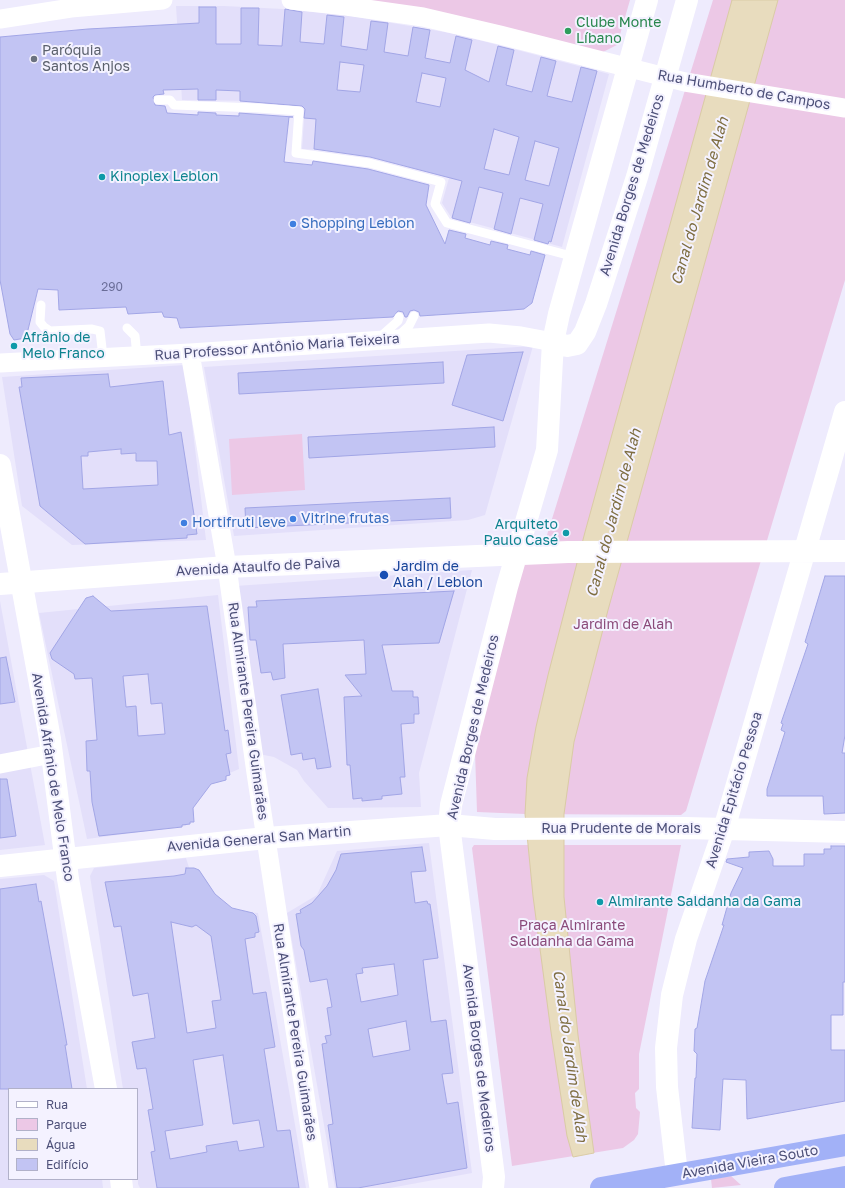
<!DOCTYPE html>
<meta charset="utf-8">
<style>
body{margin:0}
#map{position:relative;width:845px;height:1188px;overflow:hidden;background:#eeebfd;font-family:"Golos Text",sans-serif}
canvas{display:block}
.legend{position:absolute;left:8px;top:1088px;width:130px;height:92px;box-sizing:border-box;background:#f4f2ff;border:1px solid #b1b1c9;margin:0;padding:5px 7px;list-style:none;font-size:12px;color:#4d5079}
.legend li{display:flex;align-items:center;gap:8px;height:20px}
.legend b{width:20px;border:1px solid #b1b1c9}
</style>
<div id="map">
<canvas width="845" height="1188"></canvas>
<ul class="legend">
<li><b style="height:5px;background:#fff"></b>Rua</li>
<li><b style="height:11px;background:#ecc8e6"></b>Parque</li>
<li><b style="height:11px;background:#e8dcbe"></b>Água</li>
<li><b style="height:11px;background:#c2c4f3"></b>Edifício</li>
</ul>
</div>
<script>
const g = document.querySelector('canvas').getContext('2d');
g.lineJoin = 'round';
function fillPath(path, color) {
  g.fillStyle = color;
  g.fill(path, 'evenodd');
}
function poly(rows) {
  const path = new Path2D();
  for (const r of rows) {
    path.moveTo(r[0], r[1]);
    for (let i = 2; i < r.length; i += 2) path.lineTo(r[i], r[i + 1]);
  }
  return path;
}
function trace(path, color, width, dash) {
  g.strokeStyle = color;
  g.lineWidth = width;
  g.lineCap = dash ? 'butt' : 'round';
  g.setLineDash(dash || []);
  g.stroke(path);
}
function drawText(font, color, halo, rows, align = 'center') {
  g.font = font + ' "Golos Text",sans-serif';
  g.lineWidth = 4;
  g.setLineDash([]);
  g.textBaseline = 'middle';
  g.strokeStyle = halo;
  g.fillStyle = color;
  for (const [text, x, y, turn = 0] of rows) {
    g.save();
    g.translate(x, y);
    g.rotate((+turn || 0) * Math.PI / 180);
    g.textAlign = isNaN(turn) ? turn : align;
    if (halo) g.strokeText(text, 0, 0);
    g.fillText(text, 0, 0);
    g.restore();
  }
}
fillPath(poly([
 [176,6,224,6,283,9,346,15,456,34,609,74,562,247,451,217,442,203,449,178,370,156,334,151,302,149,305,104,257,101,182,100],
 [533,346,485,515,468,520,234,536,204,367],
 [185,365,206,540,72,545,22,506,2,377],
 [472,570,419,773,421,807,328,808,304,781,297,770,274,757,259,754,235,586],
 [218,595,239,769,202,785,189,804,186,826,87,839,39,613],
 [0,601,45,845,0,850],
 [429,843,472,1173,390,1188,335,1188,287,913,317,895,337,851],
 [186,858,193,880,235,911,258,913,306,1188,140,1188,138,1184,137,1089,123,1089,90,876,94,868],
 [44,875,54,881,87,1089,9,1089,9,1179,102,1179,103,1188,0,1188,0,879]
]), '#e3dffa');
fillPath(poly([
 [367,0,630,0,617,45,601,53],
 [713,0,845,0,845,280,686,811,681,815,525,814,477,812,475,752,519,567,547,535],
 [302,434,305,490,232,495,229,439],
 [474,845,681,845,639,1054,639,1089,635,1093,636,1108,640,1112,638,1134,634,1140,623,1148,512,1166,472,848],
 [731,1176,741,1185,712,1188,711,1179]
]), '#ecc8e6');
const water = poly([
 [732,0,778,0,608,610,574,742,564,814,564,897,578,1035,594,1153,573,1157,567,1136,551,1032,533,896,525,814,527,778,536,727,548,675,585,532,732,0]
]);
fillPath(water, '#e8dcbe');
trace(water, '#dacba5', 1);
const building = poly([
 [199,7,216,7,216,44,241,44,241,8,259,8,258,45,282,46,285,9,302,12,300,42,324,44,327,15,344,17,341,46,367,50,371,21,388,23,384,52,408,56,413,27,430,30,425,58,450,63,456,36,472,40,465,70,489,82,498,46,514,50,506,85,532,92,541,57,556,61,547,96,572,102,581,67,597,71,551,242,549,241,548,244,534,240,543,204,520,198,511,234,494,229,503,193,479,187,470,223,452,218,462,181,370,157,314,149,316,119,304,118,305,109,302,106,240,101,240,91,216,90,216,100,198,100,198,89,163,90,164,94,155,95,153,97,155,105,165,106,167,113,198,115,198,112,216,113,216,115,239,116,239,113,293,117,289,117,284,162,312,165,313,161,368,169,429,185,426,205,445,244,449,230,466,234,465,238,490,245,491,241,508,245,507,249,530,255,531,251,545,255,532,303,524,309,512,310,420,316,419,312,414,310,410,311,407,317,405,317,403,312,398,311,393,317,180,328,177,318,164,317,162,312,128,314,126,307,59,310,58,290,38,289,26,338,14,340,10,334,0,280,0,37,88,29,199,23,199,7],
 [340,62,364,65,360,92,337,90,340,62],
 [422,73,446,78,440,107,416,102,422,73],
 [494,129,519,137,509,175,484,169,494,129],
 [535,141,559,148,549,186,525,180,535,141],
 [523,352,503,421,452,405,467,355,523,352],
 [443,362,444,383,239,394,238,373,443,362],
 [108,374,110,387,163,381,169,435,181,432,197,534,187,535,187,538,85,544,40,506,19,387,22,387,21,378,108,374],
 [121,449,121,454,136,453,136,461,157,461,158,485,83,489,81,456,88,456,88,452,121,449],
 [494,427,495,447,309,458,308,437,494,427],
 [450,498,451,518,246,528,245,508,450,498],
 [825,576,845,576,845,735,842,753,845,753,845,813,824,814,823,796,767,796,767,789,785,732,781,730,783,724,781,723,808,644,805,642,825,576],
 [454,591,439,643,382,645,392,691,413,691,413,697,418,697,419,714,414,714,414,723,401,724,405,777,400,777,402,794,382,796,382,799,362,801,362,798,353,799,350,765,347,765,344,697,362,696,345,675,366,674,364,640,283,644,285,678,273,680,271,672,261,673,256,640,250,640,248,607,257,607,256,601,454,591],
 [93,596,111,611,207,606,225,731,228,730,231,753,226,754,230,775,226,776,226,780,211,784,193,808,194,822,190,822,190,824,182,825,182,827,99,836,92,802,90,771,87,771,86,741,97,740,92,678,75,679,74,674,52,659,50,653,86,598,93,596],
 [148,674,151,704,162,703,165,734,138,736,136,706,126,707,123,676,148,674],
 [6,657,15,702,0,704,0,658,6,657],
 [318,689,331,767,317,769,315,758,303,760,302,753,291,755,281,695,318,689],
 [0,779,7,779,16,836,0,838,0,779],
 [831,846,845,846,845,982,843,982,843,1015,831,1015,831,1050,845,1050,845,1101,747,1119,746,1080,723,1079,720,1130,692,1128,695,1078,696,1078,697,1054,694,1051,695,1029,697,1028,705,981,724,925,722,925,731,893,743,868,726,862,727,859,749,857,749,852,769,851,773,859,773,866,804,866,804,854,824,854,824,849,831,849,831,846],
 [422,847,426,871,411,872,415,903,427,901,428,904,430,904,438,958,423,960,427,992,431,1022,446,1020,453,1073,442,1074,447,1104,458,1102,467,1168,358,1188,337,1188,328,1125,333,1124,322,1044,327,1043,325,1036,331,1035,327,1008,332,1007,327,979,310,982,304,950,301,946,296,914,301,913,300,910,312,903,327,886,336,870,341,854,422,847],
 [394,964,398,995,361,1002,356,974,363,973,362,968,394,964],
 [406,1021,410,1050,373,1057,368,1029,406,1021],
 [186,868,194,868,199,870,215,894,232,908,253,913,256,916,259,932,255,933,255,937,245,939,253,994,266,992,275,1047,264,1049,277,1131,290,1130,299,1188,157,1188,151,1152,155,1151,148,1110,153,1109,146,1068,137,1069,132,1042,155,1038,148,993,133,996,121,926,114,927,105,882,174,876,185,874,186,868],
 [171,922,192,927,196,925,211,936,221,1000,212,1001,216,1028,187,1033,171,922],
 [223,1055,233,1124,259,1120,264,1147,239,1151,237,1141,206,1146,207,1152,170,1159,165,1131,203,1125,193,1060,223,1055],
 [36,884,39,902,41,901,63,1022,67,1045,65,1045,72,1089,0,1089,0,889,36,884]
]);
fillPath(building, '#c2c4f3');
trace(building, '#a2a6e6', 1);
trace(poly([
 [158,100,170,100,174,105,258,108,299,111,296,153,369,163,441,182,435,204,447,223,575,257],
 [41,305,40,322,44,327,50,331,92,329,100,331,103,357],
 [127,328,135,336,137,356],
 [380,337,398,321,399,317],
 [397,337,409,326,414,316]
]), '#fff', 9);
trace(poly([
 [291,0,346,6,423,17,500,35,685,82,845,108],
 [0,19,71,8,163,0],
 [190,353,227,567,256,773,319,1188],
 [0,363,190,353,489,333,521,336,553,342],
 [0,764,52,754]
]), '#fff', 19);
trace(poly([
 [553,342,567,346,577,344,585,332,596,304,637,177,687,0],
 [0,465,50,739,68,879,106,1089],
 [0,584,227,567,568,552,845,551],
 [0,866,266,838,449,825,495,829,685,828,845,832],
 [677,1174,667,1087,666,1048,672,995,686,939,724,829,845,412],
 [121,1179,122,1188],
 [493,1188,494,1177,449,825,451,805,507,587,547,450,553,342,559,314,647,0]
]), '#fff', 22);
trace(poly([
 [601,1188,845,1145],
 [785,1188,845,1177]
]), '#a2b1f7', 22);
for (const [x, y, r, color] of [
 [568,31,4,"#2e9e5b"],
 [34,59,4,"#6b7280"],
 [102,177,4,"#0f9aa8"],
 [293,224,4,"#3f7fe0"],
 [14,346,4,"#0f9aa8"],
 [293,519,4,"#3f7fe0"],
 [184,523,4,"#3f7fe0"],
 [566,533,4,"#0f9aa8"],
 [384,575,5,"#1a4fb4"],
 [600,902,4,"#0f9aa8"]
]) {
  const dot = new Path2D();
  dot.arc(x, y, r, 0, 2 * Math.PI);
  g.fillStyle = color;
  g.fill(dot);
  trace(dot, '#f4f2ff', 1.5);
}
drawText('12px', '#6a6d98', null, [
 ["290",112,287]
]);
drawText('14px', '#27864d', '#f4f2ff', [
 ["Clube Monte",576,23],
 ["Líbano",576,39]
], 'left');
drawText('14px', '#5b616d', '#f4f2ff', [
 ["Paróquia",42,51],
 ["Santos Anjos",42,67]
], 'left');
drawText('14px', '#4d5079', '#f4f2ff', [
 ["Rua Humberto de Campos",744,90,10],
 ["Avenida Borges de Medeiros",632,185,-73],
 ["Rua Professor Antônio Maria Teixeira",277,347,-4],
 ["Avenida Ataulfo de Paiva",258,567,-3],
 ["Rua Almirante Pereira Guimarães",248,711,82],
 ["Avenida Borges de Medeiros",473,727,-77],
 ["Avenida Afrânio de Melo Franco",53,777,81],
 ["Avenida Epitácio Pessoa",734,790,-73],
 ["Rua Prudente de Morais",621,829],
 ["Avenida General San Martin",259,839,-5],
 ["Rua Almirante Pereira Guimarães",295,1032,81],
 ["Avenida Borges de Medeiros",479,1058,83],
 ["Avenida Vieira Souto",750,1162,-10]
]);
drawText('14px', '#0d838f', '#f4f2ff', [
 ["Kinoplex Leblon",110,177],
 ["Afrânio de",22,338],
 ["Melo Franco",22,354],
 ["Arquiteto",558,525,"right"],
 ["Paulo Casé",558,541,"right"],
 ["Almirante Saldanha da Gama",608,902]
], 'left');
drawText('14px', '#366cbe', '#f4f2ff', [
 ["Shopping Leblon",301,224],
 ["Vitrine frutas",301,519],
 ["Hortifruti leve",192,523]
], 'left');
drawText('14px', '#164399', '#f4f2ff', [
 ["Jardim de",393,567],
 ["Alah / Leblon",393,583]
], 'left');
drawText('14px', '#8b4a7a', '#f4f2ff', [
 ["Jardim de Alah",623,625],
 ["Praça Almirante",572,926],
 ["Saldanha da Gama",572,942]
]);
drawText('italic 15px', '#7e6d40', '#f4f2ff', [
 ["Canal do Jardim de Alah",700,201,-74],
 ["Canal do Jardim de Alah",614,513,-75],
 ["Canal do Jardim de Alah",570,1056,82]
]);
</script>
